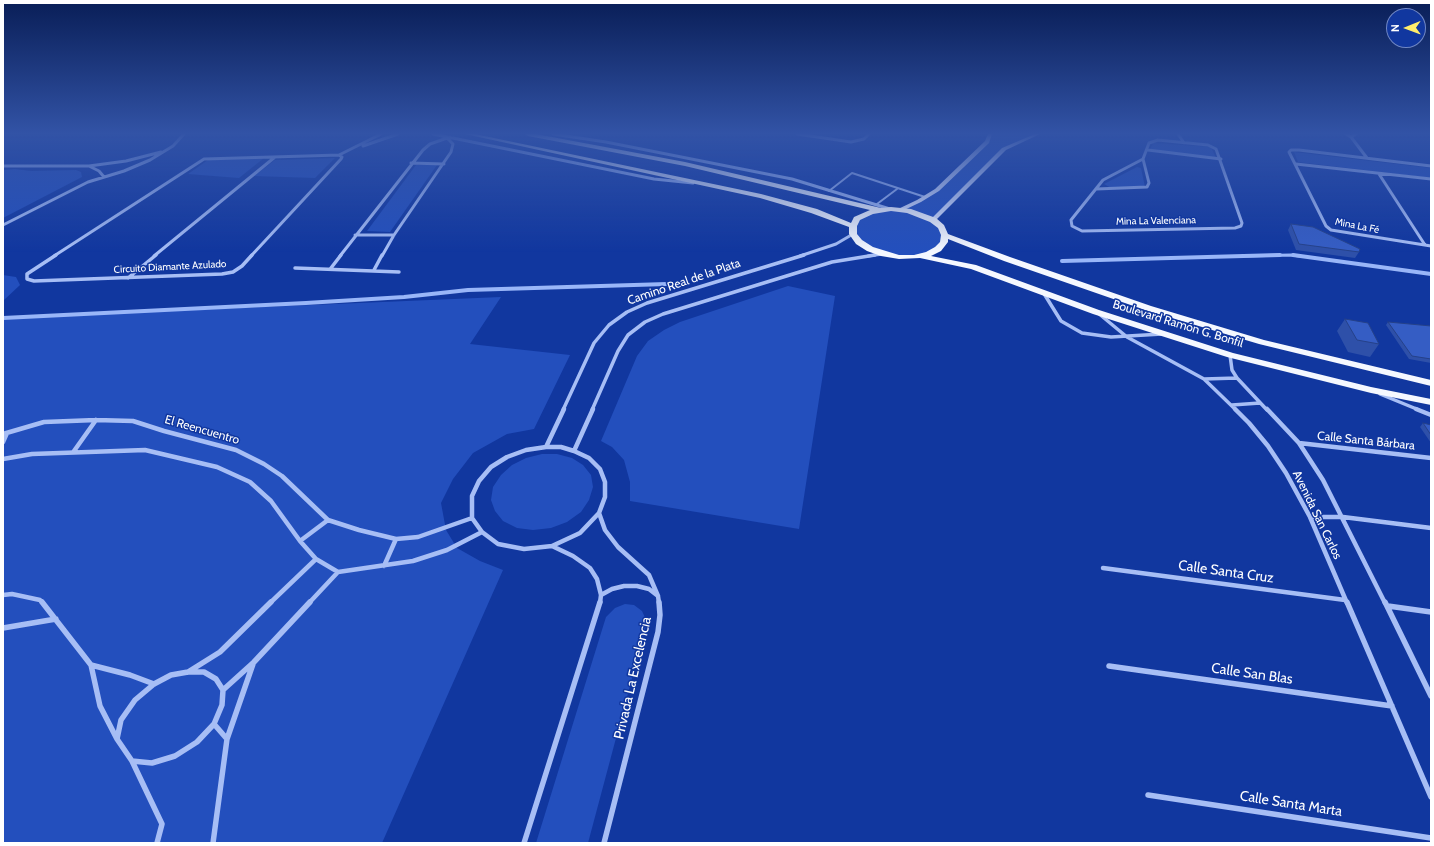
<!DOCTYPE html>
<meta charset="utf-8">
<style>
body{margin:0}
#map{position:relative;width:1434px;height:846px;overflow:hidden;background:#11379f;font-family:Cabin,sans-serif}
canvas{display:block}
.frame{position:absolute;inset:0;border:4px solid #fff;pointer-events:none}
.north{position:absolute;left:1386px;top:8px;width:40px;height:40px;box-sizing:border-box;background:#11379f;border:1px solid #7087c5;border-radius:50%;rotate:269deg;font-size:11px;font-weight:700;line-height:16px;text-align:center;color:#fff}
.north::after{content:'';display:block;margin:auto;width:14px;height:18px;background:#ffed6b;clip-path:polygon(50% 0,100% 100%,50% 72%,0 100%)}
</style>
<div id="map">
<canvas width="1434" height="846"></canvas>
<div class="frame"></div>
<div class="north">N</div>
</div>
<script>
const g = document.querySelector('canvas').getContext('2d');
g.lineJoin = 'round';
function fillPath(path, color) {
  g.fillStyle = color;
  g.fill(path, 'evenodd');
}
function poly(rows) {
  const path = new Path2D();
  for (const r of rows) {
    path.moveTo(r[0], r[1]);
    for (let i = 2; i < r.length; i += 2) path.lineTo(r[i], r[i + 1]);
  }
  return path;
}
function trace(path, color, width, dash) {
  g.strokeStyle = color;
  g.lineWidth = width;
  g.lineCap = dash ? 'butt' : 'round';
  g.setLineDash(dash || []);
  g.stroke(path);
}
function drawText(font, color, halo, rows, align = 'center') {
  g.font = font + ' Cabin,sans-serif';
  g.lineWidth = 3;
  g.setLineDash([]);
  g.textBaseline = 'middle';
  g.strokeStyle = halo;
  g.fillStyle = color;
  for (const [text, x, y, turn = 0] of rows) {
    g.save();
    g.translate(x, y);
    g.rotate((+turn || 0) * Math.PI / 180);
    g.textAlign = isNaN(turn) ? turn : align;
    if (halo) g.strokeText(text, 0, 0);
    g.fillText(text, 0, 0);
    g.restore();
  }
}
fillPath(poly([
 [990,134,1038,134,1004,149,933,220,941,227,944,242,928,254,899,257,870,249,853,234,857,219,866,213,900,210,937,190,987,142],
 [1153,143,1211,147,1216,158,1150,150],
 [1294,152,1431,168,1431,178,1298,162],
 [264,158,239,178,188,174,208,160],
 [335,158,315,178,254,176,275,160],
 [416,165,437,165,390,232,367,231],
 [1137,167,1141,168,1145,187,1111,188,1104,184],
 [15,169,31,171,76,170,81,172,82,177,3,218,3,170],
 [3,275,16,277,20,285,3,301],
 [788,286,835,296,799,529,630,501,630,482,624,460,612,447,601,441,637,356,648,341,664,330,680,322],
 [501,297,470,344,570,355,534,429,507,434,473,453,453,479,441,503,446,530,457,548,480,561,503,570,382,843,3,843,3,318],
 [542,454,557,454,572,458,583,465,591,475,593,487,589,500,581,512,567,522,551,528,533,530,517,528,503,521,495,511,491,500,493,487,501,475,512,465,526,458],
 [625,604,634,605,642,611,647,622,588,843,536,843,606,617,615,608]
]), '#234fbd');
trace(poly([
 [1242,256,1291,255,1300,256]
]), '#99b6f8', 3);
trace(poly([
 [1293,255,1431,274],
 [1062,261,1280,255],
 [3,318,306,303,404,297,468,290,667,284]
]), '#99b6f8', 4);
trace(poly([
 [829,191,852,173,925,197],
 [877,204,897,189]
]), '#a7bef5', 2);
trace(poly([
 [433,134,654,179,693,183],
 [553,134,606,142,792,179,890,209],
 [797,134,851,142,864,139,869,134],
 [1178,134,1184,143],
 [1346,134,1351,137,1356,134],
 [1351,137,1367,158],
 [1158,140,1208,145,1216,149,1242,223,1241,226,1235,228,1082,231,1072,226,1071,220,1103,180,1143,159,1149,143,1158,140],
 [363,146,398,134],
 [1148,150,1221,159],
 [339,155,381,134],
 [411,163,444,164],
 [1296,164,1431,179],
 [3,166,89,166,126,161,161,152],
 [89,166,99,171,104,177],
 [1431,166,1299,150,1291,150,1289,152,1326,226,1331,230,1431,246],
 [1379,174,1425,245],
 [1096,189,1147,187,1149,183,1143,159],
 [3,225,88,182,124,171,150,160,173,146,184,134],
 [355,235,394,235],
 [54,256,204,159,339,155],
 [154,256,275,157],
 [251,256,341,159,342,157,339,155],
 [340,256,423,150,430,144,450,137],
 [382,256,394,235,451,152,453,144,448,139],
 [800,256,836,244,853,234],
 [868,256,883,254]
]), '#a7bef5', 3);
trace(poly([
 [56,255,27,274,27,279,34,281,222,274,233,272,242,266,252,255],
 [295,268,399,272],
 [331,268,341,255],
 [374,270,382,255],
 [128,278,156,255],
 [1043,292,1061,321,1082,333,1111,337,1162,334],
 [1098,313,1127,337,1204,379,1236,410],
 [1230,355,1232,370,1237,378,1267,410],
 [1204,379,1237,378],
 [1380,394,1419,410],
 [1232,405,1260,403],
 [563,410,594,343,609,325,627,312,647,303,804,255],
 [592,410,618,351,628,335,645,322,663,314,832,262,875,255]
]), '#a7bef5', 3.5);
trace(poly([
 [1235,409,1249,423,1268,446,1286,473,1310,517,1347,603],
 [1267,409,1299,443,1323,480,1385,603],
 [1416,409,1431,415],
 [3,434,44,422,96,420,133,421,164,431,236,450,264,464,282,476,328,520,359,530,396,539,418,537,472,518],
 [3,442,7,433],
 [1299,443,1431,458],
 [546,447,564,409],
 [546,447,561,447,574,451,589,458,600,469,605,482,605,497,599,513,580,533,552,546,524,549,498,544,482,532,472,518,472,496,479,481,491,467,507,457,526,450,546,447],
 [74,451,96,420],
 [574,451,593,409],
 [3,459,32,454,145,450,217,467,250,482,271,501,300,541,316,559,338,572,413,561,447,550,482,532],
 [599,513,605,530,618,547,649,575,658,596,659,603],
 [1310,517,1343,517,1431,528],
 [300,541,328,520],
 [552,546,573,556,590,568,597,579,601,595,600,603],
 [384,566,396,539],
 [1103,568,1345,600],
 [3,595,12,594,40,600,43,603],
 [601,595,612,589,624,586,637,586,649,589,658,596],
 [270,603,316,559],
 [309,603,338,572]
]), '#a7bef5', 4.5);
trace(poly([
 [42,602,91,665,100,706,117,739],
 [1347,602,1431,797],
 [1385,602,1431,696],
 [1388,606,1431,612],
 [3,628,56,619],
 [91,665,130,675,154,684],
 [1109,666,1392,706],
 [188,672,204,672,216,679,223,690,222,705,214,724,197,742,175,756,152,763,132,761,117,739,121,720,135,700,154,684,171,675,188,672],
 [188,672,220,652,271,602],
 [223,690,254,662,310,602],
 [227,739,253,664],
 [132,761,162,824,157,843],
 [1148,795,1431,838],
 [213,843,227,739,214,724],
 [524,843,600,602],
 [604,843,658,632,660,615,659,602]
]), '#a7bef5', 5.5);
fillPath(poly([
 [988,134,992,134,989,143,939,191,921,202,902,211,898,211,898,209,917,200,935,189,985,141,988,134],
 [1035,134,1040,134,1006,150,935,221,931,221,931,219,1002,148,1035,134]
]), '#d8e2fe');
fillPath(poly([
 [465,134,475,134,761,194,817,209,851,223,854,217,870,210,685,166,528,136,525,134,536,134,685,162,881,208,891,207,911,209,936,218,944,225,948,234,1010,257,1151,306,1264,340,1431,380,1431,386,1259,344,1145,310,1004,261,948,239,948,242,941,251,931,256,976,265,1099,310,1233,353,1371,387,1431,399,1431,405,1371,393,1227,357,1093,314,971,269,920,258,899,259,881,256,867,251,856,244,849,234,849,227,811,213,760,198,465,134],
 [891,211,907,213,930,222,938,228,941,235,940,242,935,247,926,252,914,255,899,255,873,247,862,240,857,234,857,226,860,220,873,214,891,211]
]), '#f5f8ff');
fillPath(poly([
 [1291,224,1359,252,1355,258,1296,250,1288,230],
 [1345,319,1379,344,1370,357,1348,352,1337,331],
 [1388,322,1431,326,1431,363,1409,359,1386,325],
 [1423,423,1431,425,1431,443,1420,427]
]), '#2e50a9');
const building = poly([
 [1291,224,1313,227,1360,249,1359,252,1299,244,1291,224],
 [1345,319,1368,323,1379,344,1357,340,1345,319],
 [1388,322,1431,326,1431,353,1430,353,1431,354,1431,359,1412,356,1388,322],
 [1423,423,1431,425,1431,435,1423,423]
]);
fillPath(building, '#355dc4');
trace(building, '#254189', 1);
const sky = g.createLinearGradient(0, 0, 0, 252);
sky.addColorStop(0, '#091e57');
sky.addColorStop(0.53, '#3253a6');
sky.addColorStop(1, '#3253a600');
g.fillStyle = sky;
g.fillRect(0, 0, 1434, 252);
drawText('10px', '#fff', '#11379f', [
 ["Mina La Valenciana",1156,221,-1],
 ["Mina La Fé",1357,226,11],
 ["Circuito Diamante Azulado",170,267,-3]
]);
drawText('12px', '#fff', '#11379f', [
 ["Camino Real de la Plata",684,282,-19],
 ["Boulevard Ramón G. Bonfil",1178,324,17],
 ["El Reencuentro",202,430,16],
 ["Calle Santa Bárbara",1366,441,6],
 ["Avenida San Carlos",1317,515,64]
]);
drawText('14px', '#fff', '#11379f', [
 ["Calle Santa Cruz",1226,572,8],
 ["Calle San Blas",1252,674,8],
 ["Privada La Excelencia",633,678,-77],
 ["Calle Santa Marta",1291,804,9]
]);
</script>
